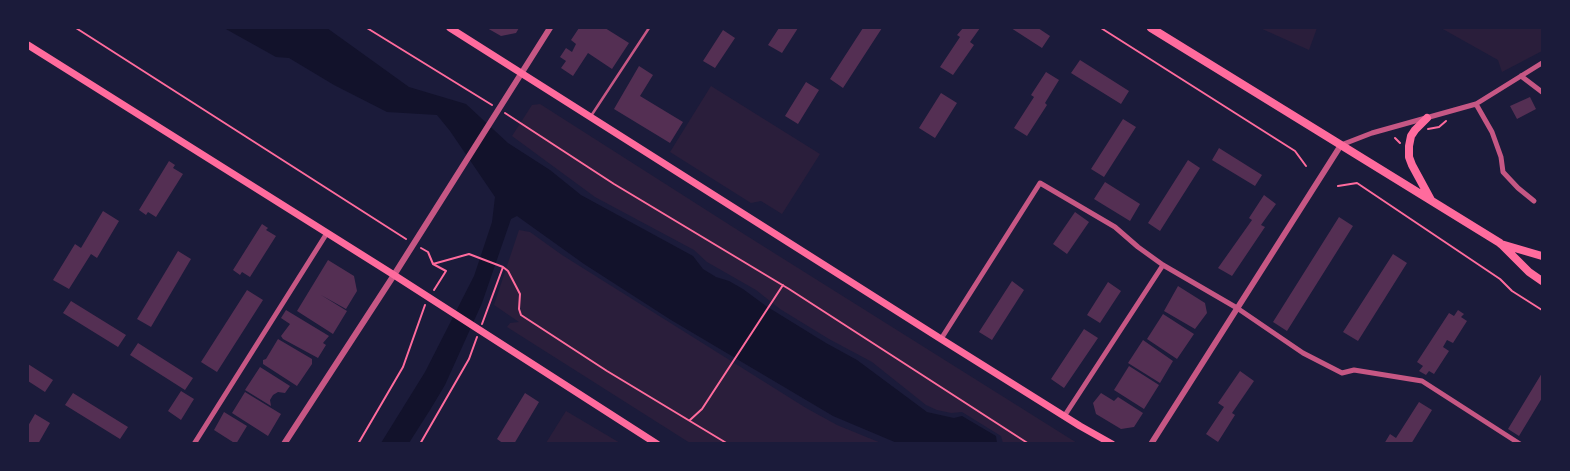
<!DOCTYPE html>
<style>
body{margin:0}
#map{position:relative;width:1570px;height:471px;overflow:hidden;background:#1b1b3a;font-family:"PT Sans Narrow",sans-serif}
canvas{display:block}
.frame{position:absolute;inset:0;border:29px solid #1b1b3a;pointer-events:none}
</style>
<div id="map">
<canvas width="1570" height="471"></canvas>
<div class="frame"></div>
</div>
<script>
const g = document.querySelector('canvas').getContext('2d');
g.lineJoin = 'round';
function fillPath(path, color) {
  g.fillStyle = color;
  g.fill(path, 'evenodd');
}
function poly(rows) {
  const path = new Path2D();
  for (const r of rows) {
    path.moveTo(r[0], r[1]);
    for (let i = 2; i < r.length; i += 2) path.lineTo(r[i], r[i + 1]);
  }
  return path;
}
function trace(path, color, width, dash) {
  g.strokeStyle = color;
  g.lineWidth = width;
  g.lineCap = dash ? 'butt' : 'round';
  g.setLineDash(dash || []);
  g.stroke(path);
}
fillPath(poly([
 [1260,28,1317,28,1309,50],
 [1441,28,1542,28,1542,51,1502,72,1498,60],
 [711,86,820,154,782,214,761,201,751,203,670,152],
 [540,104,747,236,1077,443,1003,443,1001,436,962,412,951,413,937,410,926,405,872,362,829,339,780,309,756,290,707,262,694,250,595,197,512,136,532,105],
 [519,230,530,232,562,255,806,408,837,425,881,443,690,443,507,327,510,323,519,322,494,305],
 [566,411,620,443,546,443]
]), '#2a1e3b');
fillPath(poly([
 [224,28,327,28,409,87,466,104,508,143,550,170,581,195,693,256,703,269,716,277,729,281,743,289,766,306,826,343,857,360,927,412,954,418,962,416,996,436,997,443,897,443,833,416,671,320,584,264,517,216,511,219,482,303,445,385,430,410,409,443,381,443,425,372,474,276,492,222,495,197,450,131,437,115,387,112,334,85,289,58,276,57]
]), '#12122b');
fillPath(poly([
 [487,28,519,28,516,33,501,36],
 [579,28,605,28,629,43,612,69,588,53,573,76,561,68,566,61,560,57,566,48,572,52,576,44,571,40],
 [779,28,798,28,782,53,768,45],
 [863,28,882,28,843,88,830,79],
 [963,28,980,28,970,42,974,45,953,75,940,67,960,37,957,35],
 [1011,28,1038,28,1050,36,1042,48],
 [723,30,735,38,715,68,703,61],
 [1080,60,1129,91,1121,104,1071,73],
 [639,66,653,75,640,96,683,122,670,143,614,109],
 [1046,72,1059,80,1045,103,1047,105,1027,136,1014,128,1034,97,1031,95],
 [806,82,819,90,798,124,785,116],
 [941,93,957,103,935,138,919,128],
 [1530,97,1536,109,1517,119,1510,106],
 [1123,119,1136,127,1104,177,1091,169],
 [1219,148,1262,175,1255,186,1212,160],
 [1188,160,1200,168,1160,231,1148,223],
 [169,161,175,165,173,168,183,174,156,217,148,212,146,215,139,210],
 [1105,182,1140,204,1130,221,1094,199],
 [1264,195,1276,204,1261,225,1265,227,1232,276,1218,268,1252,220,1249,218],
 [103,211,119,221,97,258,91,254,69,289,53,280,75,244,81,248],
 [1075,212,1089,222,1067,254,1053,244],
 [1339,217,1353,226,1287,331,1273,322],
 [262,224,268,228,266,230,276,236,250,277,242,272,240,275,233,270],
 [178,251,191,259,151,327,137,319],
 [1393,254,1407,263,1358,341,1343,332],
 [328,260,354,276,357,291,346,309,321,295,347,311,333,334,297,311],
 [1012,281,1024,290,992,340,979,332],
 [1108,282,1121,291,1100,323,1087,315],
 [1178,286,1205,303,1207,313,1195,329,1164,311],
 [247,290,263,300,217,372,201,362],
 [71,301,126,335,118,347,63,313],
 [286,310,329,336,323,343,326,345,318,358,283,339,281,336,290,324,281,318],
 [1458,310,1464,314,1461,317,1467,321,1453,343,1447,340,1443,347,1449,351,1434,374,1429,371,1426,375,1419,371,1423,366,1417,362,1449,313,1454,316],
 [1163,314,1194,334,1177,359,1147,339],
 [1084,329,1098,338,1064,388,1051,379],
 [278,339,312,359,312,364,297,386,263,364,263,360,266,359],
 [1143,340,1173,361,1160,383,1128,363],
 [138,343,193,378,185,390,130,355],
 [28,364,53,380,45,392,28,381],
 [1129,366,1159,385,1144,409,1114,390],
 [260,367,290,386,285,393,278,392,273,395,270,400,271,406,245,390],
 [1240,371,1254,381,1232,413,1235,415,1218,442,1206,434,1224,407,1218,403],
 [1542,373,1542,398,1519,436,1508,429],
 [181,391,194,399,181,420,168,411],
 [245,392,281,414,268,436,232,413],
 [73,393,128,427,120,439,65,405],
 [525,393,539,402,514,444,504,444,497,439],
 [1101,393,1114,401,1118,397,1143,413,1134,427,1121,429,1096,414,1093,403],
 [1419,402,1432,410,1411,444,1384,444,1390,434,1396,438],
 [224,412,247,426,236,444,214,430],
 [35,414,50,423,38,444,28,444,28,426]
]), '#542f53');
trace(poly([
 [76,28,406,239],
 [367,28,492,105],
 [1101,28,1295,151,1306,166],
 [505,113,614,184,789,289,1029,444],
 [1428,129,1439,127,1446,121],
 [1395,138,1400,143],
 [1338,186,1357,183,1500,279,1512,291,1542,310],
 [421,248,428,252,433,264,469,254,503,267,508,271,520,294,519,309,521,315,607,371,728,444],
 [433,264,446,271,434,290],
 [482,324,503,267],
 [690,420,702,409,783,285],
 [358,444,403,367,425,305],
 [420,444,469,359,477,337]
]), '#ff6b9d', 2);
trace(poly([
 [591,116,649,28]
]), '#c65784', 2.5);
trace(poly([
 [1521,76,1542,92],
 [1476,104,1492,132,1501,157,1503,172,1518,188,1534,201],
 [1341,145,1372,133,1476,104,1542,63],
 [941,339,1040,183,1115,227,1138,247,1163,265,1237,308,1303,353,1342,373,1354,370,1422,381,1520,444],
 [1065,415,1163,265],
 [194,444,327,233]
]), '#c65784', 5);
trace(poly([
 [284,444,394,275,550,28],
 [1151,444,1341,145]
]), '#c65784', 6);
trace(poly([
 [450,28,941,339,1080,426,1112,444],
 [28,45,394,275,657,444]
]), '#ff6b9d', 7);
trace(poly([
 [1151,28,1500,243,1529,272,1542,281],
 [1427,118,1415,130,1411,136,1409,146,1409,157,1412,165,1431,200],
 [1501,244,1542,256]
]), '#ff6b9d', 8);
</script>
